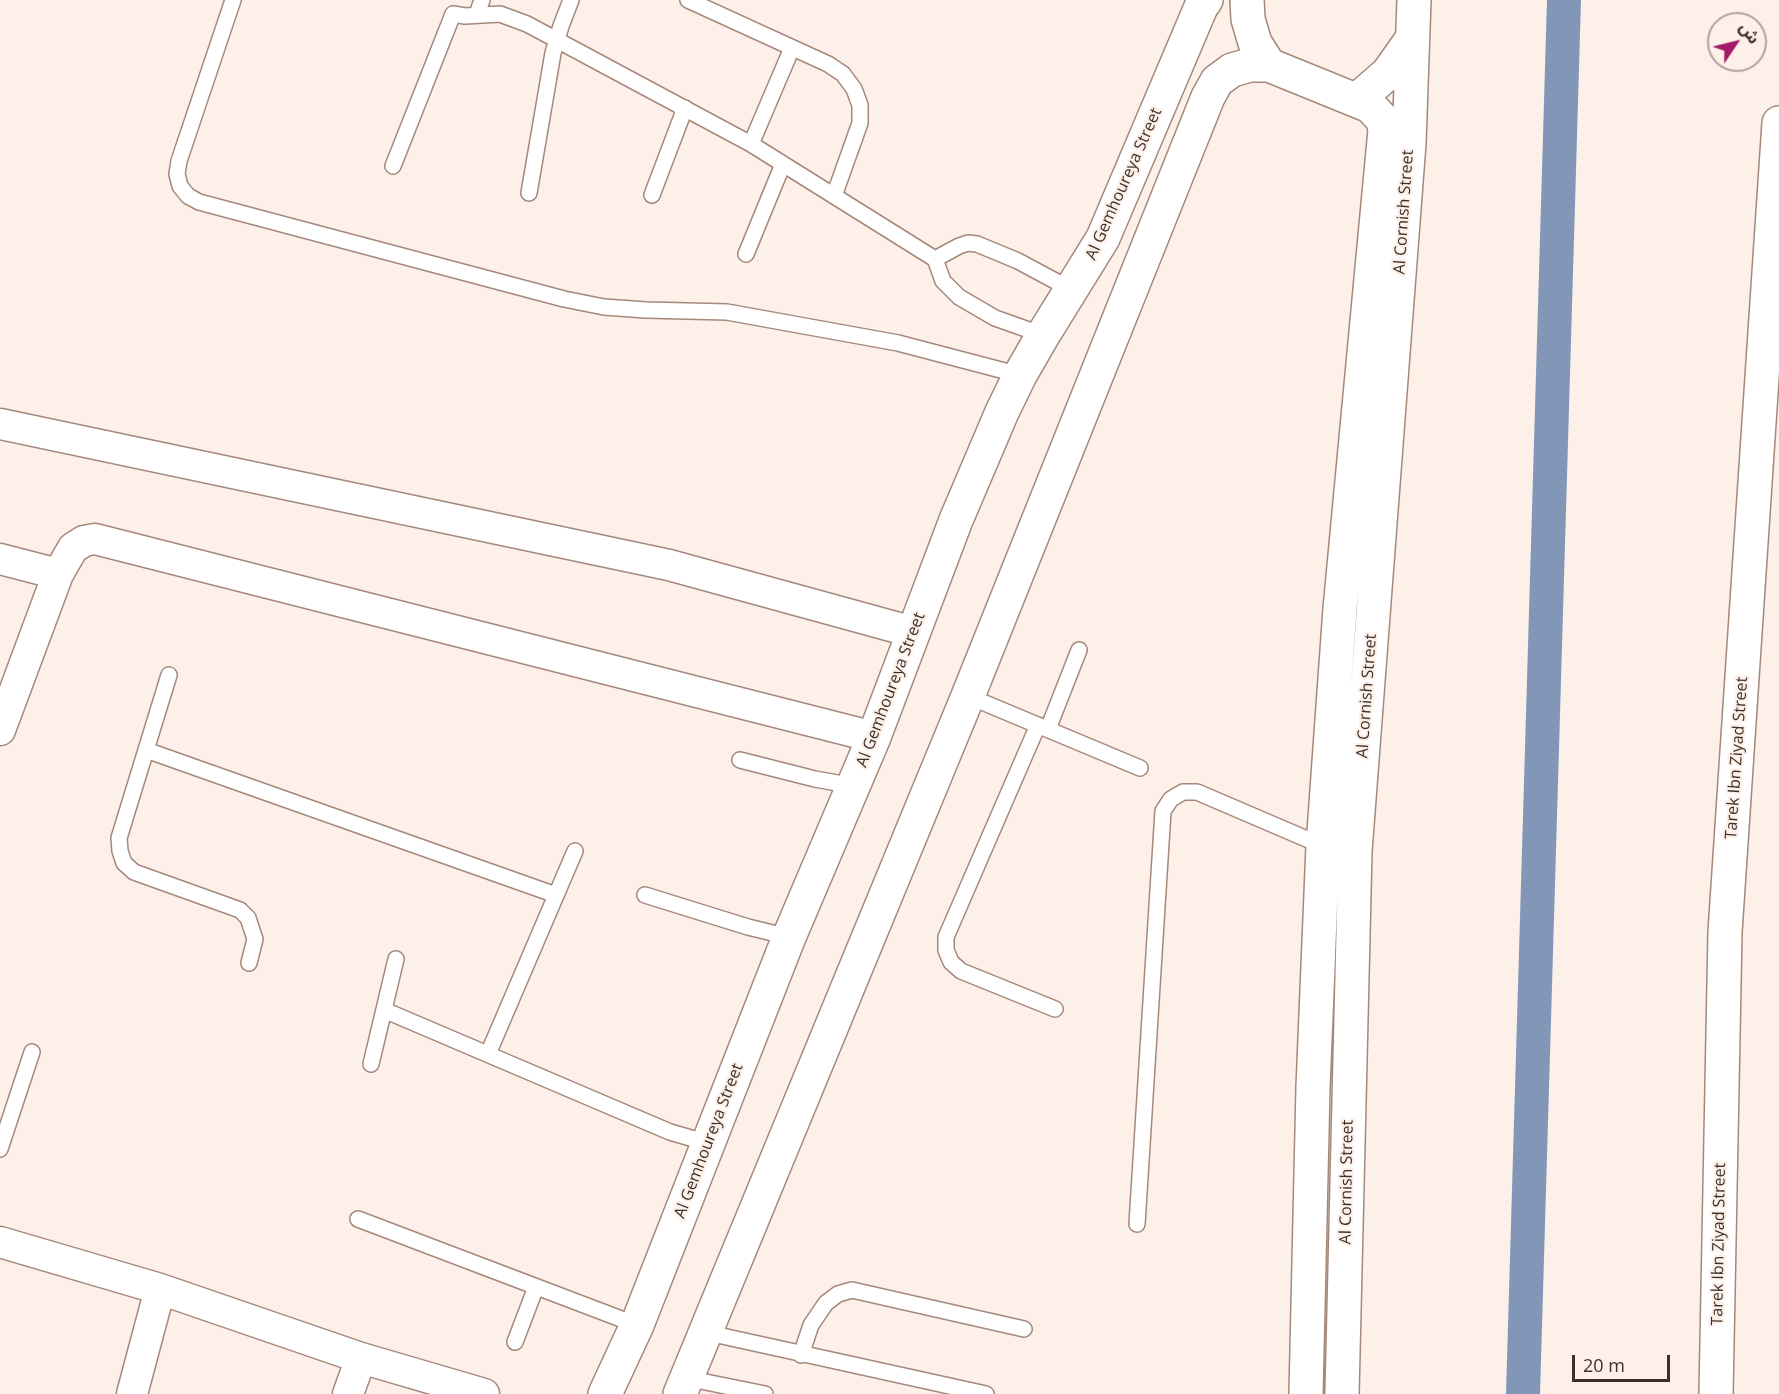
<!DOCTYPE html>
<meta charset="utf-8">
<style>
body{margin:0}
#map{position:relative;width:1779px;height:1394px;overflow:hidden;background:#fdf0e9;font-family:"Open Sans","Noto Sans Arabic",sans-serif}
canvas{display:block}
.north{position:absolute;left:1707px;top:12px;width:60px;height:60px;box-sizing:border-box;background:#fdf0e9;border:2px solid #b0a39d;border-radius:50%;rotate:55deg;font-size:16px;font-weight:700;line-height:24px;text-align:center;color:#3c302a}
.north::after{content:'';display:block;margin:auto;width:21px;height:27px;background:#a21b66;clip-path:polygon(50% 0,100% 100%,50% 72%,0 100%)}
.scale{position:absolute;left:1572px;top:1355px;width:98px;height:27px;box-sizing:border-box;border:3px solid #3c302a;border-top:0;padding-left:8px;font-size:18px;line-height:21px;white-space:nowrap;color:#3c302a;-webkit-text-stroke:4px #fdf0e9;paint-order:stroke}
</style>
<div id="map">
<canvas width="1779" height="1394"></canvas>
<div class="north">ش</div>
<div class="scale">20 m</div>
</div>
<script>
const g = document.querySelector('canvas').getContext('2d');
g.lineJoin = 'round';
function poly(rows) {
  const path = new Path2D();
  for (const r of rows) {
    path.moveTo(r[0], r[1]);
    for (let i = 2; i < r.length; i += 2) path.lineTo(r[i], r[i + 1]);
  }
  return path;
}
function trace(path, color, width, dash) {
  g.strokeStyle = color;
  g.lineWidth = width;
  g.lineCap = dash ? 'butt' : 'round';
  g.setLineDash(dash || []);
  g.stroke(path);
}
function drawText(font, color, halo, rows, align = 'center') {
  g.font = font + ' "Open Sans",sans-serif';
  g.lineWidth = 4.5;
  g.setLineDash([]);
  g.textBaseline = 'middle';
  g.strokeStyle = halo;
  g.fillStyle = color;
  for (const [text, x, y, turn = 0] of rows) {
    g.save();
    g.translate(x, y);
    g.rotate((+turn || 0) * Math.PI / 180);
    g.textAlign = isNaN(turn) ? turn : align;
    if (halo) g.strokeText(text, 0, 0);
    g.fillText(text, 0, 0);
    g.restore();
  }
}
trace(poly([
 [1523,1394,1564,0]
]), '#8296b8', 34);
const lane = poly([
 [233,0,179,161,177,174,180,186,188,196,199,202,564,299,604,307,646,310,727,312,898,343,1020,375],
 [688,0,828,64,843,74,854,89,860,105,860,123,834,196],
 [477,14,482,0],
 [751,144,792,48],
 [393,166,453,14,465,16,500,14,527,24,751,144,935,259,943,281,959,297,995,318,1043,335],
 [529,193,553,53,561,26,571,0],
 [652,195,685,108],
 [746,254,783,164],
 [935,259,959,246,968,243,977,244,1018,261,1072,290],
 [169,675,119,838,120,851,124,863,134,872,240,910,248,918,255,939,249,963],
 [968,696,1140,768],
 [1038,725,946,937,946,950,951,962,961,971,1055,1009],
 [1048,729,1079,650],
 [146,750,556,895],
 [740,760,815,779,854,786],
 [645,895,748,927,789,937],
 [384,1010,670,1132,708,1143],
 [488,1054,575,851],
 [371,1064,396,959],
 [0,1149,32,1052],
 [358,1219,637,1325],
 [1137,1224,1163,811,1171,799,1183,792,1197,792,1323,846],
 [704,1332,986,1394],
 [515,1342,536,1287],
 [801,1355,811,1325,826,1303,838,1294,852,1290,1024,1329],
 [686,1378,765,1394]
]);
const street = poly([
 [0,424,669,565,913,632],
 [0,559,58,574],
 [0,730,58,574,73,548,84,541,95,539,874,737],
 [0,1242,160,1289,361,1358,484,1394],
 [132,1394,160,1289],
 [348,1394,361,1358]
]);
const secondary = poly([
 [1247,0,1248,19,1255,43,1269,65],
 [1357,100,1388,73,1412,39],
 [605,1394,637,1325,789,937,874,737,956,520,1002,412,1020,375,1043,335,1103,238,1201,7,1206,0],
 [680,1394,968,696,1208,97,1217,81,1232,70,1250,65,1269,65,1370,106,1383,120,1385,130,1340,609,1323,846,1313,1087,1306,1394],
 [1342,1394,1355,851,1409,143,1414,0],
 [1716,1394,1725,932,1779,123]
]);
trace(lane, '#a5887a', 18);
trace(street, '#a5887a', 33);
trace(secondary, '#a5887a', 36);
trace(lane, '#fff', 15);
trace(street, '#fff', 30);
trace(secondary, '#fff', 33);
drawText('16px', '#3c302a', '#fdf0e9', [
 ["Al Gemhoureya Street",1124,184,-66],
 ["Al Cornish Street",1404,212,-86],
 ["Al Gemhoureya Street",891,690,-69],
 ["Al Cornish Street",1367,696,-86],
 ["Tarek Ibn Ziyad Street",1737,758,-86],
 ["Al Gemhoureya Street",709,1141,-69],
 ["Al Cornish Street",1347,1182,-89],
 ["Tarek Ibn Ziyad Street",1719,1244,-89]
]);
</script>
